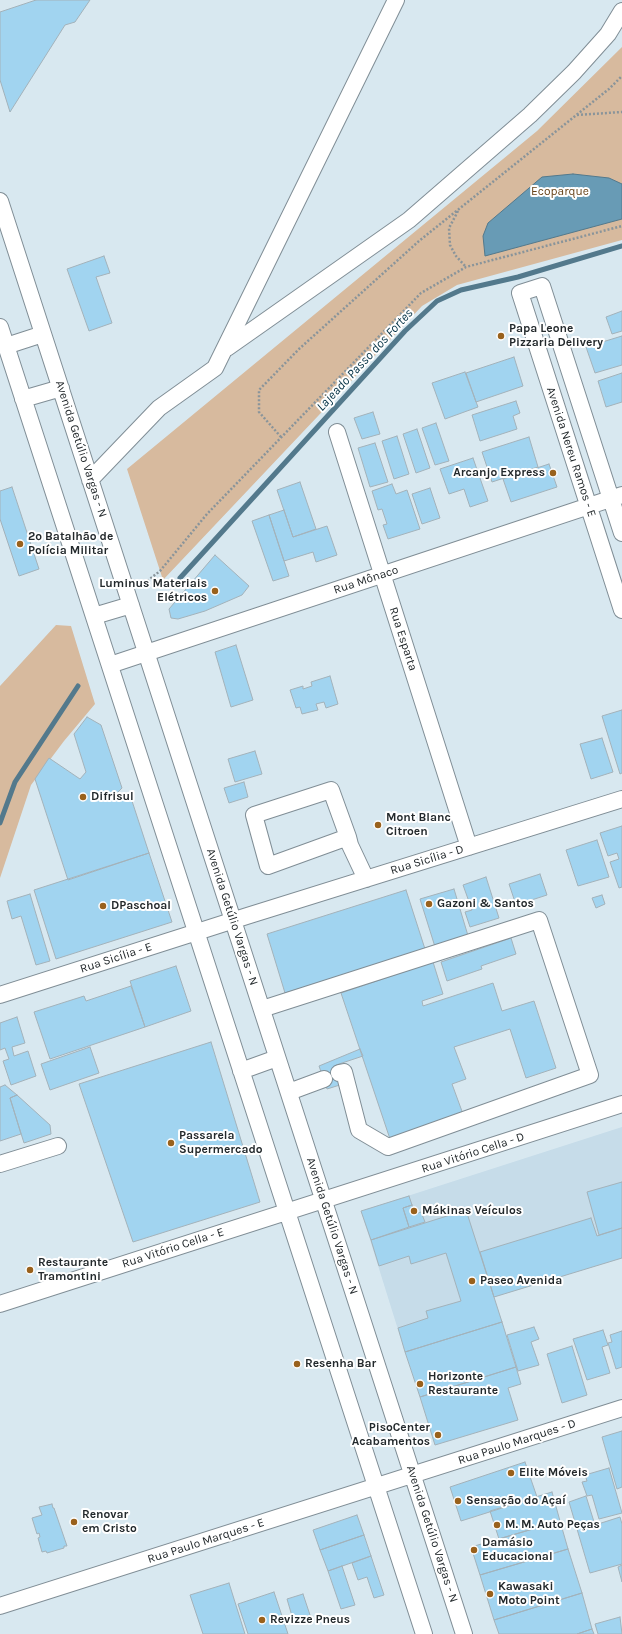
<!DOCTYPE html>
<meta charset="utf-8">
<style>
body{margin:0}
canvas{display:block;background:#d8e8f0}
</style>
<canvas width="622" height="1634"></canvas>
<script>
const g = document.querySelector('canvas').getContext('2d');
g.lineJoin = 'round';
function fillPath(path, color) {
  g.fillStyle = color;
  g.fill(path, 'evenodd');
}
function poly(rows) {
  const path = new Path2D();
  for (const r of rows) {
    path.moveTo(r[0], r[1]);
    for (let i = 2; i < r.length; i += 2) path.lineTo(r[i], r[i + 1]);
  }
  return path;
}
function trace(path, color, width, dash) {
  g.strokeStyle = color;
  g.lineWidth = width;
  g.lineCap = dash ? 'butt' : 'round';
  g.setLineDash(dash || []);
  g.stroke(path);
}
function drawText(font, color, halo, rows, align = 'center') {
  g.font = font + ' Karla,sans-serif';
  g.lineWidth = 4;
  g.setLineDash([]);
  g.textBaseline = 'middle';
  g.strokeStyle = halo;
  g.fillStyle = color;
  for (const [text, x, y, turn = 0] of rows) {
    g.save();
    g.translate(x, y);
    g.rotate((+turn || 0) * Math.PI / 180);
    g.textAlign = isNaN(turn) ? turn : align;
    if (halo) g.strokeText(text, 0, 0);
    g.fillText(text, 0, 0);
    g.restore();
  }
}
fillPath(poly([
 [622,1127,622,1258,494,1297,405,1352,361,1211]
]), '#c6dce9');
fillPath(poly([
 [622,47,622,240,457,285,422,306,163,580,127,469,537,131],
 [56,625,71,626,95,704,64,741,31,785,0,878,0,686]
]), '#d7ba9e');
const water = poly([
 [573,174,609,178,622,184,622,219,485,256,483,236,488,223,542,177,573,174]
]);
fillPath(water, '#689bb5');
trace(water, '#53798c', 1);
trace(poly([
 [180,578,405,331,437,301,461,290,518,277,622,246],
 [0,823,15,782,78,686]
]), '#53798c', 5);
const building = poly([
 [36,0,90,0,75,22,65,25,10,112,0,80,0,12,36,0],
 [104,256,110,273,96,277,112,323,89,331,67,269,104,256],
 [622,311,622,331,612,334,606,317,622,311],
 [622,336,622,365,595,373,586,347,622,336],
 [514,357,523,386,476,402,466,373,514,357],
 [465,372,478,407,445,419,432,383,465,372],
 [622,373,622,402,606,407,598,381,622,373],
 [516,401,520,413,513,416,517,429,480,441,472,415,516,401],
 [373,412,380,434,362,439,354,418,373,412],
 [436,423,449,461,435,465,422,428,436,423],
 [417,429,430,468,416,473,403,434,417,429],
 [397,436,409,474,394,479,382,441,397,436],
 [529,437,538,467,492,482,482,452,529,437],
 [375,443,388,482,370,487,358,448,375,443],
 [473,458,488,501,470,507,464,489,449,494,440,469,473,458],
 [549,464,557,487,511,502,503,479,549,464],
 [300,482,316,529,293,537,277,490,300,482],
 [392,484,396,494,407,490,420,529,388,539,383,525,387,524,382,509,378,510,372,491,392,484],
 [12,487,39,569,19,576,0,519,0,491,12,487],
 [430,488,440,518,422,524,412,494,430,488],
 [284,510,293,537,327,526,337,555,316,562,313,552,284,561,269,515,284,510],
 [269,515,289,576,273,581,252,521,269,515],
 [215,555,249,586,242,595,205,611,178,619,171,618,169,609,215,555],
 [236,645,253,700,231,707,215,652,236,645],
 [330,676,338,704,326,708,324,702,316,704,318,710,302,714,300,707,296,708,290,690,303,686,303,689,312,686,311,682,330,676],
 [622,710,622,773,620,774,602,716,622,710],
 [87,717,101,725,122,788,117,793,132,801,149,853,68,880,35,779,49,758,80,779,86,772,74,734,87,717],
 [602,738,613,772,591,779,580,744,602,738],
 [255,751,262,774,235,782,228,759,255,751],
 [244,782,248,797,229,803,224,788,244,782],
 [622,826,622,887,619,888,610,862,619,859,617,853,608,856,600,833,622,826],
 [597,840,609,877,578,886,566,850,597,840],
 [149,853,172,922,56,959,34,890,149,853],
 [540,874,547,895,516,905,509,884,540,874],
 [486,877,499,918,470,927,465,912,472,910,463,885,486,877],
 [454,889,469,939,436,950,420,899,454,889],
 [406,890,425,949,285,993,267,934,406,890],
 [30,894,50,961,36,965,21,916,12,919,7,901,30,894],
 [602,895,605,904,596,908,592,898,602,895],
 [511,938,516,954,481,966,482,969,447,981,441,962,511,938],
 [433,962,443,994,422,1001,423,1006,493,983,502,1011,534,1001,556,1068,526,1078,510,1029,454,1047,466,1079,452,1084,463,1114,390,1139,341,993,433,962],
 [176,966,191,1011,145,1027,130,981,176,966],
 [131,986,145,1027,50,1059,34,1012,84,996,86,1001,131,986],
 [17,1017,25,1043,12,1047,14,1056,28,1051,36,1076,11,1085,3,1061,9,1059,5,1048,0,1050,0,1023,17,1017],
 [211,1042,260,1202,133,1242,79,1084,211,1042],
 [90,1047,99,1073,50,1090,41,1064,90,1047],
 [360,1049,363,1056,336,1065,343,1084,327,1089,319,1066,360,1049],
 [5,1085,17,1095,10,1098,21,1134,0,1141,0,1087,5,1085],
 [17,1095,50,1125,51,1134,24,1143,10,1098,17,1095],
 [622,1182,622,1228,599,1235,587,1192,622,1182],
 [409,1196,412,1205,403,1208,409,1227,371,1240,361,1211,409,1196],
 [412,1205,415,1214,421,1212,425,1222,409,1227,403,1208,412,1205],
 [466,1210,502,1322,405,1352,398,1328,428,1318,426,1311,461,1301,446,1253,411,1264,409,1256,379,1266,371,1240,466,1210],
 [591,1218,597,1236,622,1228,622,1258,494,1297,480,1252,591,1218],
 [502,1322,516,1367,420,1397,405,1352,502,1322],
 [534,1327,539,1339,531,1342,539,1365,518,1371,507,1335,534,1327],
 [603,1330,608,1345,602,1347,610,1373,587,1380,573,1339,603,1330],
 [622,1331,622,1367,616,1369,608,1343,612,1342,610,1335,622,1331],
 [572,1346,587,1395,562,1403,547,1354,572,1346],
 [516,1367,521,1384,508,1388,518,1420,435,1445,420,1397,516,1367],
 [622,1431,622,1487,617,1489,602,1437,622,1431],
 [525,1462,537,1497,461,1521,450,1487,525,1462],
 [609,1468,622,1513,599,1519,592,1495,587,1496,582,1482,587,1481,585,1475,609,1468],
 [552,1492,560,1521,499,1539,490,1511,552,1492],
 [586,1496,595,1525,620,1517,622,1524,622,1564,590,1573,569,1502,586,1496],
 [52,1504,53,1508,54,1508,67,1546,64,1546,64,1548,47,1553,46,1551,42,1552,38,1538,40,1537,39,1533,37,1534,32,1518,42,1515,39,1507,52,1504],
 [357,1515,364,1535,320,1550,313,1530,357,1515],
 [560,1521,568,1549,480,1575,471,1547,560,1521],
 [364,1535,371,1556,328,1571,320,1550,364,1535],
 [568,1549,582,1593,494,1620,480,1575,568,1549],
 [371,1556,384,1595,374,1598,367,1577,358,1580,352,1563,371,1556],
 [622,1565,622,1582,618,1567,622,1565],
 [342,1566,355,1605,341,1609,328,1571,342,1566],
 [229,1583,245,1634,203,1634,190,1595,229,1583],
 [274,1592,288,1634,248,1634,238,1604,274,1592],
 [582,1593,592,1629,577,1634,499,1634,494,1620,582,1593],
 [303,1594,311,1618,294,1623,287,1599,303,1594],
 [620,1617,622,1634,598,1634,595,1624,620,1617],
 [592,1629,594,1634,577,1634,592,1629]
]);
fillPath(building, '#a1d4f0');
trace(building, '#a3b2ba', 1);
const minor = poly([
 [0,201,464,1634],
 [0,327,424,1634],
 [6,346,43,334],
 [227,348,409,220,530,115,574,72,608,34,622,11],
 [23,399,61,388],
 [337,432,469,847],
 [90,480,159,408,215,368,396,0],
 [622,533,542,286,520,293,622,610],
 [94,616,131,605],
 [110,665,622,495],
 [348,837,268,866,254,815,331,790,348,837,350,845,366,879],
 [0,995,247,916,622,799],
 [262,1009,539,920,590,1075,388,1147,359,1130,344,1072,339,1073],
 [241,1071,277,1058],
 [289,1092,324,1079],
 [0,1164,58,1146],
 [0,1304,622,1104],
 [0,1606,622,1408]
]);
trace(minor, '#808e96', 18);
trace(poly([
 [577,115,622,112],
 [458,211,449,228,450,245,456,256,466,267],
 [281,437,259,412,259,390,299,349,419,241,609,89,622,76],
 [141,586,160,571,207,514,421,293,466,267,622,226]
]), '#89949a', 2.5, [2, 2]);
trace(minor, '#fff', 16);
for (const [x, y, r, color] of [
 [501,336,4,"#99611c"],
 [553,473,4,"#99611c"],
 [20,544,4,"#99611c"],
 [215,591,4,"#99611c"],
 [83,797,4,"#99611c"],
 [378,825,4,"#99611c"],
 [429,904,4,"#99611c"],
 [103,906,4,"#99611c"],
 [171,1143,4,"#99611c"],
 [414,1211,4,"#99611c"],
 [30,1270,4,"#99611c"],
 [472,1281,4,"#99611c"],
 [297,1364,4,"#99611c"],
 [420,1384,4,"#99611c"],
 [438,1435,4,"#99611c"],
 [511,1473,4,"#99611c"],
 [458,1501,4,"#99611c"],
 [74,1522,4,"#99611c"],
 [497,1525,4,"#99611c"],
 [474,1550,4,"#99611c"],
 [490,1594,4,"#99611c"],
 [262,1620,4,"#99611c"]
]) {
  const dot = new Path2D();
  dot.arc(x, y, r, 0, 2 * Math.PI);
  g.fillStyle = color;
  g.fill(dot);
  trace(dot, '#fff', 1.5);
}
drawText('12px', '#684318', '#fff', [
 ["Ecoparque",560,192]
]);
drawText('bold 12px', '#23292c', '#fff', [
 ["Papa Leone",509,329],
 ["Pizzaria Delivery",509,343],
 ["Arcanjo Express",545,473,"right"],
 ["2º Batalhão de",28,537],
 ["Polícia Militar",28,551],
 ["Luminus Materiais",207,584,"right"],
 ["Elétricos",207,598,"right"],
 ["Difrisul",91,797],
 ["Mont Blanc",386,818],
 ["Citroen",386,832],
 ["Gazoni & Santos",437,904],
 ["DPaschoal",111,906],
 ["Passarela",179,1136],
 ["Supermercado",179,1150],
 ["Mákinas Veículos",422,1211],
 ["Restaurante",38,1263],
 ["Tramontini",38,1277],
 ["Paseo Avenida",480,1281],
 ["Resenha Bar",305,1364],
 ["Horizonte",428,1377],
 ["Restaurante",428,1391],
 ["PisoCenter",430,1428,"right"],
 ["Acabamentos",430,1442,"right"],
 ["Elite Móveis",519,1473],
 ["Sensação do Açaí",466,1501],
 ["Renovar",82,1515],
 ["em Cristo",82,1529],
 ["M. M. Auto Peças",505,1525],
 ["Damásio",482,1543],
 ["Educacional",482,1557],
 ["Kawasaki",498,1587],
 ["Moto Point",498,1601],
 ["Revizze Pneus",270,1620]
], 'left');
drawText('12px', '#23292c', '#fff', [
 ["Avenida Getúlio Vargas - N",81,449,72],
 ["Avenida Nereu Ramos - E",571,452,72],
 ["Rua Mônaco",366,580,-18],
 ["Rua Esparta",403,639,72],
 ["Rua Sicília - D",427,860,-17],
 ["Avenida Getúlio Vargas - N",232,917,72],
 ["Rua Sicília - E",116,958,-18],
 ["Rua Vitório Cella - D",473,1153,-18],
 ["Avenida Getúlio Vargas - N",332,1226,72],
 ["Rua Vitório Cella - E",173,1248,-18],
 ["Rua Paulo Marques - D",517,1442,-18],
 ["Avenida Getúlio Vargas - N",432,1534,72],
 ["Rua Paulo Marques - E",206,1541,-18]
]);
drawText('italic 13px', '#023043', '#fff', [
 ["Lajeado Passo dos Fortes",365,360,-47]
]);
</script>
